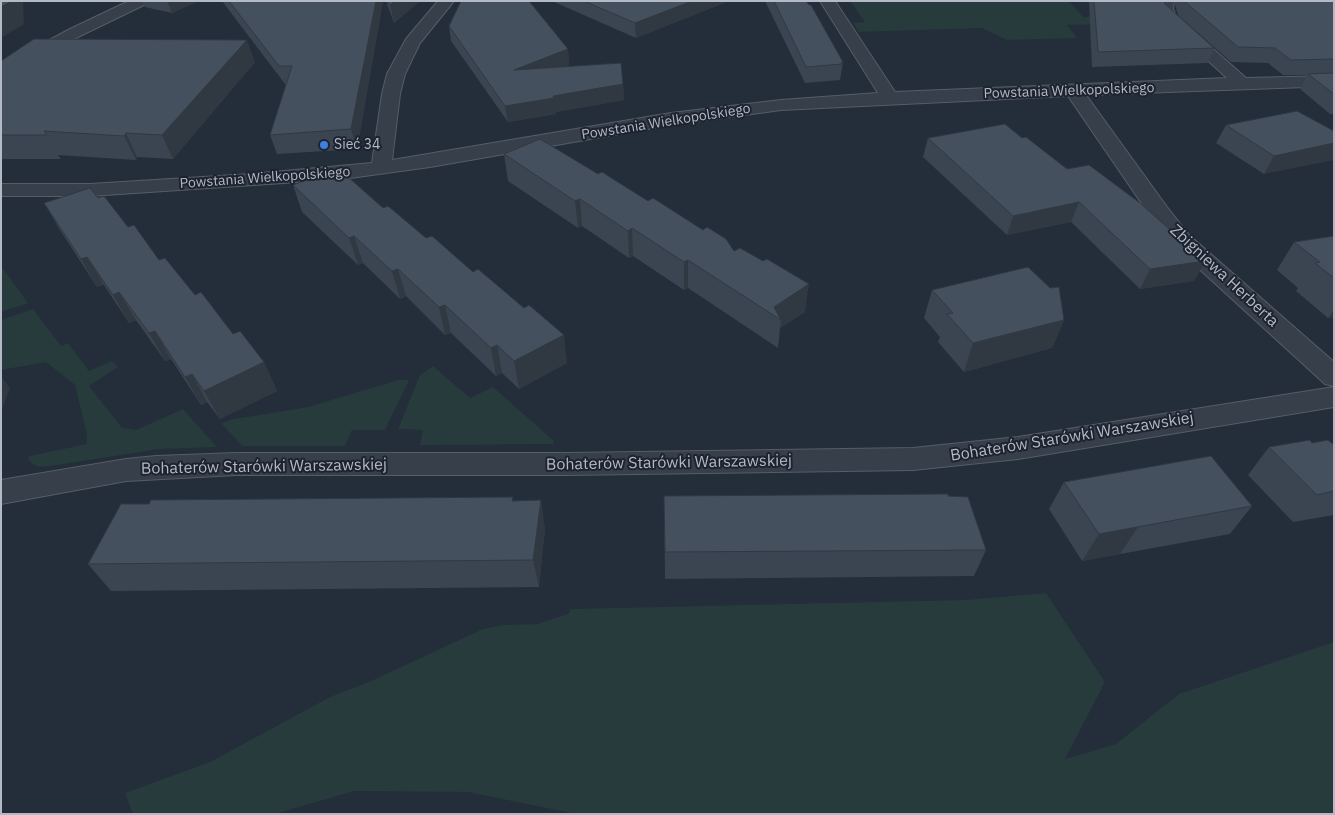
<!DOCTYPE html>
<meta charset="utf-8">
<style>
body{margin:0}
#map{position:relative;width:1335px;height:815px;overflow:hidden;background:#242d3a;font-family:"IBM Plex Sans",sans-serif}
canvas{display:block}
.frame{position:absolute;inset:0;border:2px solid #b3bac6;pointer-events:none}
</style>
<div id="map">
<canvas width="1335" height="815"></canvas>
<div class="frame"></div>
</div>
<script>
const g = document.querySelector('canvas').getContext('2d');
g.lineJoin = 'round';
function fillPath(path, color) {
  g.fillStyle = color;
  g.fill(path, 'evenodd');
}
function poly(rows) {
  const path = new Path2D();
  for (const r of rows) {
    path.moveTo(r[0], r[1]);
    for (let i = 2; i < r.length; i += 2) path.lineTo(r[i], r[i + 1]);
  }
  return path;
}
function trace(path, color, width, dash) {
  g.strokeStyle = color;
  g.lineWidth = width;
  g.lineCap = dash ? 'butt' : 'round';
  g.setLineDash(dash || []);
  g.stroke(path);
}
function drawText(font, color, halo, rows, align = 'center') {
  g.font = font + ' "IBM Plex Sans",sans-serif';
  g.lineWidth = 4;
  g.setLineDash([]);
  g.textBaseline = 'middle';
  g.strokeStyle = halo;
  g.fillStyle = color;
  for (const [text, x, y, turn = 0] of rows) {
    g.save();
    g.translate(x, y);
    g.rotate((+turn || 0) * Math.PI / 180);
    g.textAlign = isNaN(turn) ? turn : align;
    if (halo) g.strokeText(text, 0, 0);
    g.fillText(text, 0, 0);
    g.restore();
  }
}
fillPath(poly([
 [850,1,1069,1,1083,17,1115,16,1123,24,1067,25,1077,38,1007,40,982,28,859,32,853,23,865,22],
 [1,266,28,303,1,312],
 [33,309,61,346,68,343,89,371,112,361,118,367,89,386,122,428,136,430,183,409,217,447,159,449,51,466,39,467,33,464,28,459,29,456,87,444,87,434,75,385,46,362,1,370,1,320],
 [433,366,470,398,493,387,554,441,553,444,420,445,423,430,398,429,420,375],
 [398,380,409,380,385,430,352,430,345,446,242,446,221,423,234,419,308,407],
 [1046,593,1105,682,1065,759,1116,744,1179,694,1334,642,1334,814,576,814,468,792,354,791,275,814,133,814,125,793,210,762,330,697,371,681,483,629,502,625,537,624,568,614,571,609,966,600]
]), '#273a3c');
const street = poly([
 [129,1,148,1,146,4,82,35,1,78,1,66,70,29,129,1],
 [438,1,454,1,420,43,405,74,400,94,392,160,671,113,781,100,878,93,820,1,835,1,895,92,1227,78,1161,18,1157,9,1159,1,1174,1,1173,9,1176,16,1246,78,1334,76,1334,86,1086,95,1167,207,1189,235,1334,362,1334,386,1325,384,1173,245,1151,217,1068,96,781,110,671,125,430,167,343,179,90,196,1,196,1,184,90,184,251,174,372,163,382,94,387,74,406,39,438,1],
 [1334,387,1334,407,1018,459,913,470,568,475,236,475,126,481,1,504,1,480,126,459,156,456,236,453,568,453,913,448,1018,437,1334,387]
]);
trace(street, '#565d68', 2);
fillPath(street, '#373f4a');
fillPath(poly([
 [142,1,199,1,172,13,145,7],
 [222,1,383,1,357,149,277,154,270,135,286,84,285,84],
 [386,1,420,1,394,23],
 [552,1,729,1,636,38],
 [765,1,806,1,843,62,840,80,805,83],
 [1089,1,1164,1,1165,4,1214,48,1208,63,1092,67],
 [1174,1,1334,1,1334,114,1330,114,1300,89,1307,75,1283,75,1268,63,1231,62,1178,15],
 [449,26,568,49,569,65,565,67,623,84,624,100,556,112,556,114,508,122,451,41],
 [1,61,255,62,173,159,137,157,136,160,58,155,61,159,1,159],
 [1226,125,1334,131,1264,174,1216,143],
 [928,138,1022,138,1205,261,1194,281,1140,289,1071,222,1007,235,923,157],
 [504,154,598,174,648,201,734,251,805,312,780,328,778,348,688,288,684,290,633,256,629,258,582,226,578,228,508,181],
 [293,185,383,208,567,363,519,389,502,373,496,376,451,333,445,335,406,296,400,299,363,263,358,265,302,212],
 [98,198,159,260,195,295,233,334,264,362,277,391,220,419,207,402,201,405,171,359,165,361,136,320,129,323,104,285,97,287,60,230,44,203],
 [1334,236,1334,317,1328,318,1296,291,1298,288,1277,270,1294,242],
 [932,290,1064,320,1052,348,964,372,938,342,940,337,924,318],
 [1312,443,1334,445,1334,515,1293,522,1248,475,1269,447],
 [1064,482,1252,506,1230,534,1082,561,1049,509],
 [664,496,948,496,986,550,974,576,665,579],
 [513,501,545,528,539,587,111,591,88,564]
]), '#3b4551');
fillPath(poly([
 [12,1,23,1,24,24,1,38,1,7],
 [167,1,199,1,172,13],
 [376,1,383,1,357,149,351,129],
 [395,1,420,1,394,23,390,5],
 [692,1,729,1,636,38,635,23],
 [247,40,255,62,173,159,162,135],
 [568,49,569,65,516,86,514,70],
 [623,84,624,100,556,112,556,114,508,122,505,106,553,96],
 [126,133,137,157,136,160,124,136],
 [1334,143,1334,160,1264,174,1274,156],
 [580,199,582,226,578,228,575,201],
 [1079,202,1071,222,1007,235,1013,216],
 [632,228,633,256,629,258,628,231],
 [354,236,363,263,358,265,349,238],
 [87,257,104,285,97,287,81,259],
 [688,260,688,288,684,290,684,262],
 [1205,261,1194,281,1140,289,1150,269],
 [398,269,406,296,400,299,392,271],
 [809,284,805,312,780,328,781,320,774,307],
 [119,292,136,320,129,323,113,295],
 [445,305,451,333,445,335,439,307],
 [1334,310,1334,317,1328,318],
 [1064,320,1052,348,964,372,973,343],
 [155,331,171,359,165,361,149,333],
 [564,335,567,363,519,389,514,361],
 [497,345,502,373,496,376,491,348],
 [264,362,277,391,220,419,204,391],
 [192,374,207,402,201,405,185,377],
 [1,377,10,388,1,412],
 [541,500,545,528,539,587,533,560],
 [1138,527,1120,554,1082,561,1099,534]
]), '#303842');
const building = poly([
 [1,1,12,1,1,7,1,1],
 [229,1,376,1,351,129,270,135,292,66,279,66,229,1],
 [388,1,395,1,390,5,388,1],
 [461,1,529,1,568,49,514,70,621,63,623,84,553,96,554,98,505,106,449,26,461,1],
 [584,1,692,1,635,23,584,1],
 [774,1,806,1,809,5,811,5,843,62,841,62,842,64,806,67,774,1],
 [1094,1,1164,1,1165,4,1214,48,1098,52,1094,1],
 [1184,1,1334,1,1334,59,1291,60,1275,48,1238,47,1184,1],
 [34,39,247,40,162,135,126,133,124,136,44,131,47,135,1,135,1,61,34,39],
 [1334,73,1334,94,1308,74,1334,73],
 [1297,111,1334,131,1334,143,1274,156,1226,125,1297,111],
 [1005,124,1022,138,1026,137,1067,169,1089,165,1140,203,1205,261,1150,269,1079,202,1013,216,928,138,1005,124],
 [540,139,598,174,602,172,648,201,653,198,703,230,707,227,726,239,734,251,740,248,763,261,767,259,809,284,774,307,781,320,688,260,684,262,632,228,628,231,580,199,575,201,504,154,540,139],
 [338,168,383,208,388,206,426,238,432,236,473,272,478,269,524,308,529,305,564,335,514,361,497,345,491,348,445,305,439,307,398,269,392,271,354,236,349,238,293,185,338,168],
 [90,188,98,198,104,196,128,227,134,225,159,260,165,258,195,295,201,292,233,334,240,331,264,362,204,391,192,374,185,377,155,331,149,333,119,292,113,295,87,257,81,259,44,203,90,188],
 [1334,236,1334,278,1315,263,1320,262,1294,242,1334,236],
 [1028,267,1050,288,1059,287,1064,320,973,343,947,314,953,313,932,290,1028,267],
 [1310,440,1312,443,1328,440,1334,445,1334,491,1317,495,1269,447,1310,440],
 [1211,456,1252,506,1099,534,1064,482,1211,456],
 [948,494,948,496,968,497,986,550,665,552,664,496,948,494],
 [513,497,512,501,541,500,533,560,88,564,121,504,149,504,151,500,513,497]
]);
fillPath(building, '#45505e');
trace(building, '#303842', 1);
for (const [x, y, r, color] of [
 [324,145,5,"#3f7fe0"]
]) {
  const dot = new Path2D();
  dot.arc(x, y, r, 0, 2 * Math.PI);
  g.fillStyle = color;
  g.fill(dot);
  trace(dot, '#1d242f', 2);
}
drawText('14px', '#b3bac6', '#1d242f', [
 ["Powstania Wielkopolskiego",1069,91,-2],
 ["Powstania Wielkopolskiego",666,122,-9],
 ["Powstania Wielkopolskiego",265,178,-4]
]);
drawText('14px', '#b3bac6', '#1d242f', [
 ["Sieć 34",334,145]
], 'left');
drawText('16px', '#b3bac6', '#1d242f', [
 ["Zbigniewa Herberta",1224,276,43],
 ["Bohaterów Starówki Warszawskiej",1072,437,-9],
 ["Bohaterów Starówki Warszawskiej",669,463,-1],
 ["Bohaterów Starówki Warszawskiej",264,467,-1]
]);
</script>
